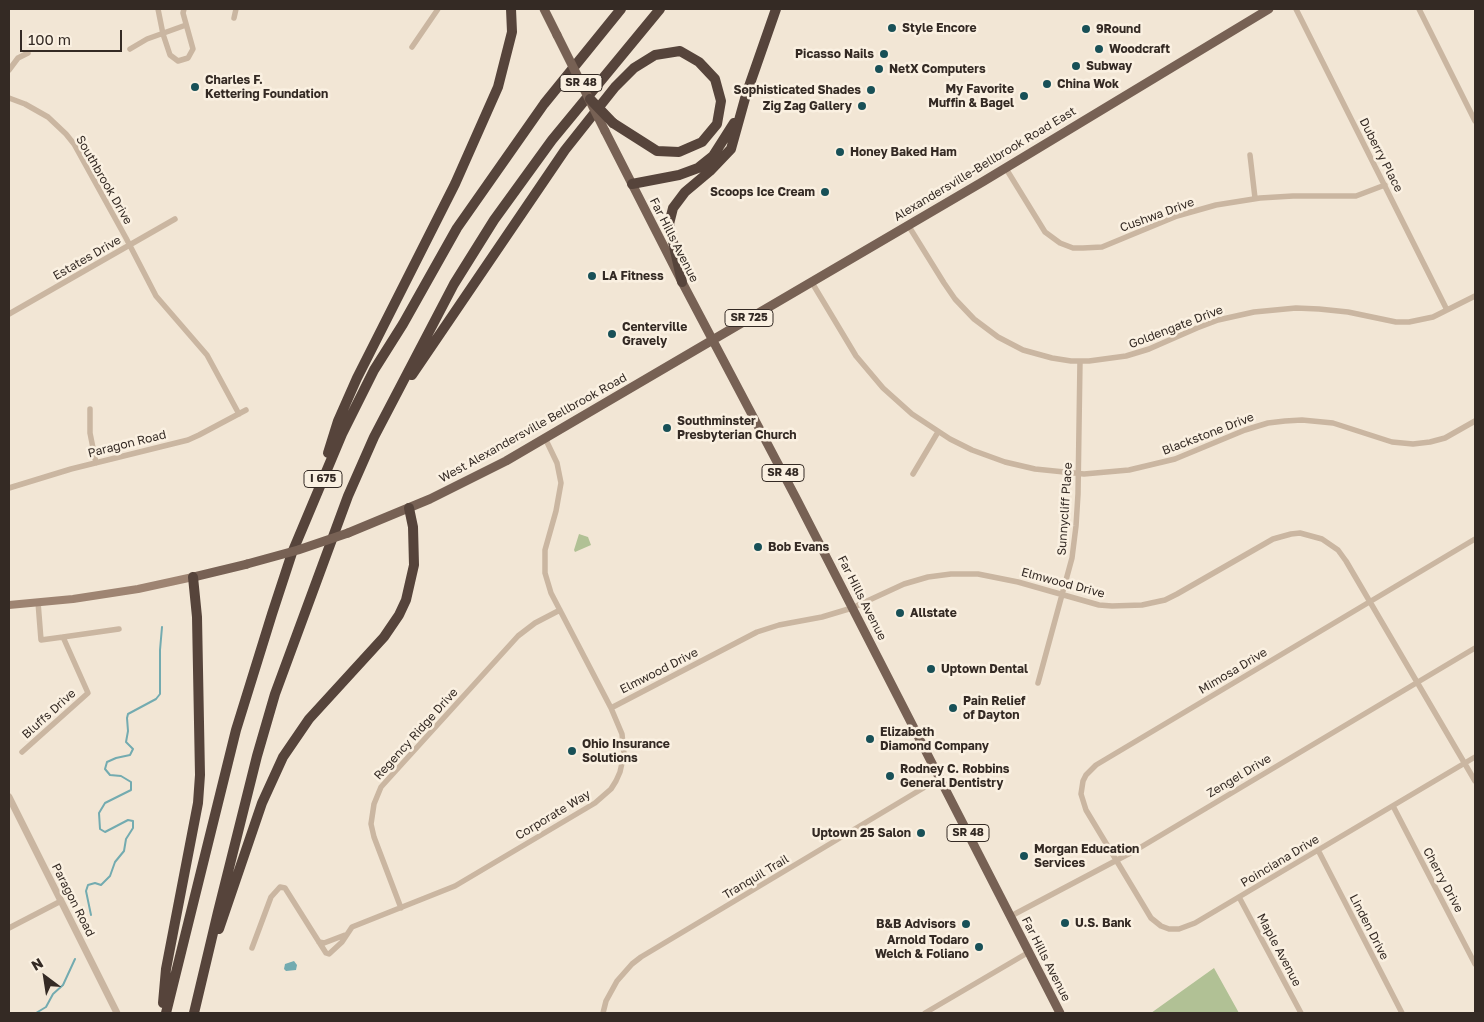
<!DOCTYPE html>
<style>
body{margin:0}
#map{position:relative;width:1484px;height:1022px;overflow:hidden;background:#f2e6d5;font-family:"Golos Text",sans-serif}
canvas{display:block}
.frame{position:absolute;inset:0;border:10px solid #342a24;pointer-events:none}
.north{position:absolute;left:20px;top:952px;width:50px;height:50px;-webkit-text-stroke:4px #faf0e1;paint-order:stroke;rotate:329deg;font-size:14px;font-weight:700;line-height:20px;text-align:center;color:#342a24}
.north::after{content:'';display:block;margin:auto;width:18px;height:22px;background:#342a24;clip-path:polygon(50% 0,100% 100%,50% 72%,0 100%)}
.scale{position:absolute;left:20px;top:30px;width:102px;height:22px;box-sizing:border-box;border:2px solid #342a24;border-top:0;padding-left:6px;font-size:15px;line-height:18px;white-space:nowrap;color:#342a24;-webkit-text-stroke:4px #faf0e1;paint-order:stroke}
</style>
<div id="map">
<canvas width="1484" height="1022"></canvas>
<div class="frame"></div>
<div class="north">N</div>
<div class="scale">100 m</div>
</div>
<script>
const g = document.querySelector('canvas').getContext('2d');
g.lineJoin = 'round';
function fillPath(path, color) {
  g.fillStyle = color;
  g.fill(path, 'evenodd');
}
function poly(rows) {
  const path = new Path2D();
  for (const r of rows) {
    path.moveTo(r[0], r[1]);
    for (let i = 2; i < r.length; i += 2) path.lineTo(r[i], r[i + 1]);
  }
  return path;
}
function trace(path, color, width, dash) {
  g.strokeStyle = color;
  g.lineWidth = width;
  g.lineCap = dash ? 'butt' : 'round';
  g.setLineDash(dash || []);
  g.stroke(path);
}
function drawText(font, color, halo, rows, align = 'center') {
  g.font = font + ' "Golos Text",sans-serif';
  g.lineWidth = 5;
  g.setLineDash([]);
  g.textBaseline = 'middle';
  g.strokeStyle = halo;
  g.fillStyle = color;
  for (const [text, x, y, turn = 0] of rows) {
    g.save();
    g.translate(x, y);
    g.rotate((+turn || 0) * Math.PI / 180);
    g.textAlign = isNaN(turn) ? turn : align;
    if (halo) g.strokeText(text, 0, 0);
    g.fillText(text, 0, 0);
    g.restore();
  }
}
fillPath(poly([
 [579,534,588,537,591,545,575,552,574,550],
 [1214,968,1239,1013,1151,1013]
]), '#b1c195');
fillPath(poly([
 [294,961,297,965,296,970,286,971,284,969,285,964]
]), '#73abb0');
trace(poly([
 [91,915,86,891,88,885,95,883,101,885,110,876,115,862,124,851,126,839,133,828,133,821,128,820,105,832,100,829,99,813,105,803,131,790,131,782,121,776,110,775,105,769,107,762,116,758,130,755,133,749,126,742,128,731,127,718,128,714,156,699,160,694,160,650,162,627],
 [36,1013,46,1007,53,994,63,985,75,959]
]), '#73abb0', 2);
trace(poly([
 [158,9,163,34,170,55,178,61,188,58,193,49,183,13,184,9],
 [1296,9,1447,310],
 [1419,9,1475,121],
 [234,18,236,9],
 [412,47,438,9],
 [130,49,147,39,186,25],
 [9,70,18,58,28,53],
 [9,98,25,104,48,117,66,134,74,144,126,238,156,296,207,355,239,414],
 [1250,155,1255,198],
 [1005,167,1045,232,1060,243,1073,248,1083,248,1102,247,1177,216,1216,205,1260,198,1293,196,1356,196,1385,185],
 [908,225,944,283,955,299,974,319,998,337,1023,350,1052,358,1071,361,1089,361,1126,356,1149,349,1197,328,1218,320,1254,312,1296,308,1319,309,1348,312,1396,322,1409,322,1433,317,1475,296],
 [811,281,856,356,883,388,912,414,950,439,972,450,1005,462,1035,469,1084,474,1129,470,1175,459,1245,430,1268,423,1285,421,1302,420,1333,423,1392,442,1413,444,1430,442,1445,438,1475,421],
 [9,314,175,219],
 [90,409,90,433,96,463],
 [913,474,938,432],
 [9,488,71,469,188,440,199,435,246,410],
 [1475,539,1096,765,1086,775,1083,781,1081,794,1086,810,1151,918,1161,926,1169,929,1179,929,1195,923,1475,757],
 [63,637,119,629],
 [1038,683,1072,558,1076,526,1078,494,1080,361],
 [611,708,757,632,779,625,822,617,852,608,904,584,928,577,951,574,978,574,1018,582,1099,605,1112,606,1142,605,1165,600,1177,594,1273,539,1291,534,1300,533,1322,539,1338,550,1346,561,1475,781],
 [22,752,88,693,63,637,41,640,38,602],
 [1393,806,1475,964],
 [1318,850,1402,1013],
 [1239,897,1301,1013],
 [401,908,374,837,371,824,374,804,381,787,518,636,535,623,560,610],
 [1011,916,1136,850,1475,648],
 [9,928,61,901],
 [319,942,324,943,345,935],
 [252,948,271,897,280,887,285,888,319,942,326,953,329,954,342,942,352,927,455,886,595,803,611,789,616,781,620,772,624,754,622,734,611,708,551,593,545,573,545,550,556,511,561,483,557,463,545,438],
 [603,1013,606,1001,617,981,632,964,641,957,940,778],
 [925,1013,1029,952]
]), '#cab6a1', 5.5);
trace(poly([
 [9,797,117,1013]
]), '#cab6a1', 7);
trace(poly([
 [9,605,73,599,138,589,193,577]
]), '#9e8472', 8);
trace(poly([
 [544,9,557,35],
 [605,131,682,282,796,498,1060,1013],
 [348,533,430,499,506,461,984,181,1269,9],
 [193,577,247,564]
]), '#776154', 9);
trace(poly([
 [632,184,679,175,698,168,713,156,734,123],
 [682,282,669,224,673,208,685,192,710,171,731,149,746,95,776,9],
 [412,375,565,150,615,87,634,68,655,55,680,51,699,62,715,79,721,101,717,124,702,142,679,152,657,151,613,123],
 [328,453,338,421,357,378,455,184,498,87,512,32,511,9],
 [219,929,262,803,283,757,309,719,384,637,399,615,406,600,414,565,413,527,409,508],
 [163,1003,166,969,198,803,200,775,197,617,193,577],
 [166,1013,236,730,272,614,292,553,342,434,374,370,403,324,457,228,544,104,621,9],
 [194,1013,218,912,257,756,275,694,348,496,374,437,454,284,494,220,552,140,660,9]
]), '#56443b', 10);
trace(poly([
 [557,35,605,131],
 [247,564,298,550,348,533]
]), '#776154', 9);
trace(poly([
 [590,99,613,123]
]), '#56443b', 10);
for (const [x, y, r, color] of [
 [892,28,5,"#185057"],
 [1086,29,5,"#185057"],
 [1099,49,5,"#185057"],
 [884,54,5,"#185057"],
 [1076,66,5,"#185057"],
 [879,69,5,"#185057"],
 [1047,84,5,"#185057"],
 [195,87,5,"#185057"],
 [871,90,5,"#185057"],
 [1024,96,5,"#185057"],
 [862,106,5,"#185057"],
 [840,152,5,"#185057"],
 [825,192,5,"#185057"],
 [592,276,5,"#185057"],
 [612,334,5,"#185057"],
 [667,428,5,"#185057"],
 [758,547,5,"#185057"],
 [900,613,5,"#185057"],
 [931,669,5,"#185057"],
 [953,708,5,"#185057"],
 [870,739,5,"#185057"],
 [572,751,5,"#185057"],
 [890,776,5,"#185057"],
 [921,833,5,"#185057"],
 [1024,856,5,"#185057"],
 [1065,923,5,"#185057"],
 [966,924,5,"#185057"],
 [979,947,5,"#185057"]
]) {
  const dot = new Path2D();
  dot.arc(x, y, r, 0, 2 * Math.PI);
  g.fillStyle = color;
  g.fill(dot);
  trace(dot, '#faf0e1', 2);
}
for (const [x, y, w] of [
 [581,83,42],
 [749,318,48],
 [783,473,42],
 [323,479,38],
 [968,833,42]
]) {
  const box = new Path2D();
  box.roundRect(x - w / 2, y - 8.5, w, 17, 4);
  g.fillStyle = '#faf0e1';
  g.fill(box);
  trace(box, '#342a24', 1);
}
drawText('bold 11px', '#342a24', null, [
 ["SR 48",581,83],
 ["SR 725",749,318],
 ["SR 48",783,473],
 ["I 675",323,479],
 ["SR 48",968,833]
]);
drawText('bold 12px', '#342a24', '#faf0e1', [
 ["Style Encore",902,28],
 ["9Round",1096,29],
 ["Woodcraft",1109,49],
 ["Picasso Nails",874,54,"right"],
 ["Subway",1086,66],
 ["NetX Computers",889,69],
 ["Charles F.",205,80],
 ["Kettering Foundation",205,94],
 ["China Wok",1057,84],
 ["My Favorite",1014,89,"right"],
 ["Muffin & Bagel",1014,103,"right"],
 ["Sophisticated Shades",861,90,"right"],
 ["Zig Zag Gallery",852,106,"right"],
 ["Honey Baked Ham",850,152],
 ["Scoops Ice Cream",815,192,"right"],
 ["LA Fitness",602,276],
 ["Centerville",622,327],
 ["Gravely",622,341],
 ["Southminster",677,421],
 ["Presbyterian Church",677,435],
 ["Bob Evans",768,547],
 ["Allstate",910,613],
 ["Uptown Dental",941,669],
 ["Pain Relief",963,701],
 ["of Dayton",963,715],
 ["Elizabeth",880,732],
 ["Diamond Company",880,746],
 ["Ohio Insurance",582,744],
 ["Solutions",582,758],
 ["Rodney C. Robbins",900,769],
 ["General Dentistry",900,783],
 ["Uptown 25 Salon",911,833,"right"],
 ["Morgan Education",1034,849],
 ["Services",1034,863],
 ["U.S. Bank",1075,923],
 ["B&B Advisors",956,924,"right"],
 ["Arnold Todaro",969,940,"right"],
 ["Welch & Foliano",969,954,"right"]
], 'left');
drawText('12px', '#342a24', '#faf0e1', [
 ["Duberry Place",1381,155,63],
 ["Alexandersville-Bellbrook Road East",985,164,-31],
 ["Southbrook Drive",104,180,60],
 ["Cushwa Drive",1157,215,-20],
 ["Far Hills Avenue",674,240,63],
 ["Estates Drive",87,258,-30],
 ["Goldengate Drive",1176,327,-21],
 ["West Alexandersville Bellbrook Road",533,428,-29],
 ["Blackstone Drive",1208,434,-21],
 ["Paragon Road",127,444,-14],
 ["Sunnycliff Place",1065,509,-86],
 ["Elmwood Drive",1063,583,15],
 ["Far Hills Avenue",862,598,63],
 ["Elmwood Drive",659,671,-27],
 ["Mimosa Drive",1233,671,-31],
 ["Bluffs Drive",49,714,-42],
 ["Regency Ridge Drive",416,734,-48],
 ["Zengel Drive",1239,776,-31],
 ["Corporate Way",553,815,-31],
 ["Poinciana Drive",1280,861,-31],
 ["Tranquil Trail",756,877,-31],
 ["Cherry Drive",1443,880,62],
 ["Paragon Road",73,900,63],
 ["Linden Drive",1369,927,63],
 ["Maple Avenue",1279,950,62],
 ["Far Hills Avenue",1046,959,63]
]);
</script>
